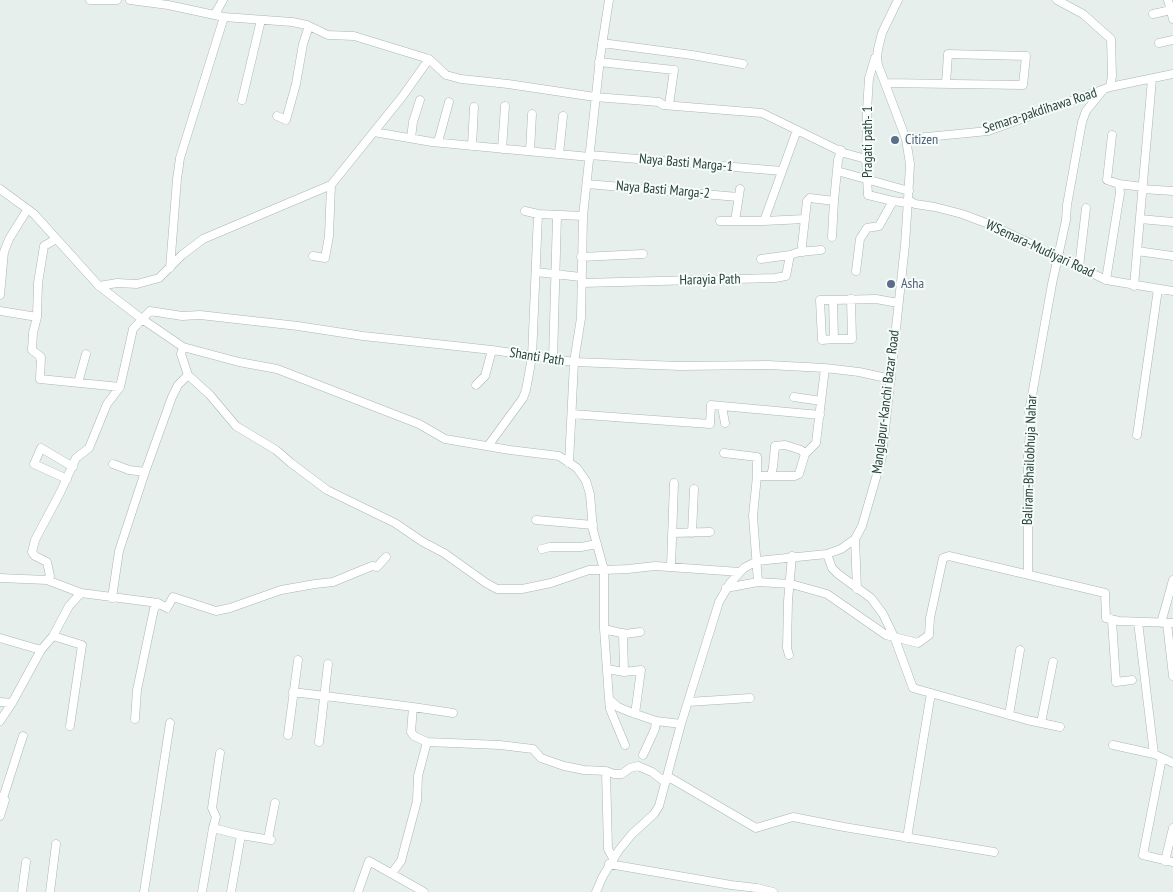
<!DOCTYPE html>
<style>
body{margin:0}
canvas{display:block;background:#e6efeb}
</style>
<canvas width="1173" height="892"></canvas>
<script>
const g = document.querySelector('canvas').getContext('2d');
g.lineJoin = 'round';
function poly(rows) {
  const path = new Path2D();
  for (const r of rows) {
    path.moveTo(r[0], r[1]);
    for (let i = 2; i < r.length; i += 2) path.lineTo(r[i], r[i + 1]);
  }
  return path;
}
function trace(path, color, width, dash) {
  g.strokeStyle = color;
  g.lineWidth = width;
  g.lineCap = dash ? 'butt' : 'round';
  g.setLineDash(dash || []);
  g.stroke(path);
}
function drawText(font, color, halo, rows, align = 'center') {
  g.font = font + ' "PT Sans Narrow",sans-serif';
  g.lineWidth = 4;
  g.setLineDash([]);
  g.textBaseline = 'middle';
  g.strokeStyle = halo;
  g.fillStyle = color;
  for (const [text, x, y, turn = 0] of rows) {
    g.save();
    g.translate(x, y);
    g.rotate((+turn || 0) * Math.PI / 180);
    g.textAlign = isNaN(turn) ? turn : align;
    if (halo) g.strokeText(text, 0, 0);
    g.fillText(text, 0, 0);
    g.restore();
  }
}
const minor = poly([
 [90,0,117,0],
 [130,0,168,5,224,17,292,22,307,25,328,35,354,36,429,59,446,75,461,79,508,84,595,97,659,102,663,105,762,113,844,153,866,159],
 [1057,0,1083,14,1111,39,1112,76,1110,87],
 [1168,0,1173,19],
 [215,14,223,0],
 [1153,14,1171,10],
 [602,43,692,55,743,64],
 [1159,43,1173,40],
 [875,58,869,78,867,110,866,159,868,195,893,201,908,203],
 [599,62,674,70,669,105],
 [885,83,1023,85,1026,56,948,54,946,84],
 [242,100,261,20],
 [277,116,286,120,296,84,303,44,309,26],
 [374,132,432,142,590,157],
 [411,138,413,122,420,100],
 [906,139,988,131,1110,87,1173,74],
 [438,142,449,102],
 [472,146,474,107],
 [502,149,505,106],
 [530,151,532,114],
 [559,154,563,116],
 [590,155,782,171],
 [837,171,909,191],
 [587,184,738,197],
 [1119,184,1143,187],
 [0,189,34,214,99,286,142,319,183,347,239,362,277,369,419,424,445,439,510,450,559,456,577,468,586,481,590,494,593,530,604,570,604,629,609,699,618,707,630,712,656,721,681,724],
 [1142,189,1173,191],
 [908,200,915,204,935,207,962,214,994,226,1106,280,1173,291],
 [525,211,538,214,583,216],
 [1140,219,1173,222],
 [720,221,764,221,805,219],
 [735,221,740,189],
 [764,221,797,130],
 [832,237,834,201],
 [56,239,44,246,38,283,37,317,33,333,32,350,41,357,40,379,120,387],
 [1137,251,1173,256],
 [803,252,802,245,807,201,810,198,834,201,838,160,841,150],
 [313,256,325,258,329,236,331,185],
 [581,257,643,254],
 [761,259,790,255],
 [1079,267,1086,208],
 [170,268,177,179,180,158,224,17],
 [856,271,860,239,867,228,879,226,893,201],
 [536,272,581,277],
 [1106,280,1120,193,1119,184,1107,180,1112,135],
 [582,283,775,278,786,276,790,255,799,252,821,250],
 [99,286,117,283,137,284,159,278,182,255,203,239,331,185,402,97,429,59],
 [1134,286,1152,79],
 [0,295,4,252,9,239,27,210],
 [833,300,876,299,898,303],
 [0,311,37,317],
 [834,339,833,300,820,300,822,340,834,339,852,339,851,299],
 [183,347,181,354,188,375,210,395,236,426,276,450,291,463,327,490,395,523,423,542,444,553,486,583,497,589,522,589,551,583,589,570,604,570],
 [553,360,557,216],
 [78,383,86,354],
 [476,385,485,376,492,350],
 [794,397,821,401],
 [722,407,725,423],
 [572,414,710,424,711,405,820,415],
 [1137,435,1158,289],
 [488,446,523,398,526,390,532,357,538,214],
 [724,453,757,457,757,476,753,516,758,582],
 [805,454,816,443,825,368],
 [569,463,574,362,680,366,768,365,825,368,859,372,891,379],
 [113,464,129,470,145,472],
 [757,476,795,476,799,474,805,454,801,450,785,445,775,446,773,467,771,476],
 [67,479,34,464,41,448,73,467],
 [536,520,593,525],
 [672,533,710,532],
 [692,533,694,489],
 [855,539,857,589],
 [542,549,550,547,581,547,597,544],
 [827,554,832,568,838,574,871,598,883,614,895,639,913,688,1027,720,1060,727],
 [671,566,674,483],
 [604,570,628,569,655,566,740,572],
 [1028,574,1028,453,1031,423,1029,412,1052,284,1066,220,1067,205,1082,122,1086,111,1103,90],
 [0,578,47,580,81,593,158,603,167,608,173,597,216,611,230,608,281,590,315,584,333,582,372,566,377,567,386,557],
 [47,580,50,576,47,562,35,556,32,552,35,540,60,493,76,458,89,448,107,404,120,387,133,329,150,311,182,316,200,315,298,326,363,336,492,350,574,362,581,318,583,216,600,58,609,0],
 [726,588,758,582,774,583,791,584,827,594,886,635,918,643,929,635,930,618,943,558,949,556,1105,593,1106,618,1119,621,1173,623],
 [112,598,119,551,145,472,172,397,178,385,188,375],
 [1112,620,1116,682,1132,680],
 [1138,622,1154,754],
 [1161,623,1173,580],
 [1167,623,1173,676],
 [604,629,625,634,640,632],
 [623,633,624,672],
 [53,636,82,645,70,726],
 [0,638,41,650],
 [789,655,787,648,788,601,792,556],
 [607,669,624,672,641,670,635,714],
 [293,692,413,707,453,713],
 [609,699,610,709,625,745],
 [0,702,12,703],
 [688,702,750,698],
 [1009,715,1020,650],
 [135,719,137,690,154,609,158,603],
 [0,721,12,703,41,650,53,636,69,606,81,593],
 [1041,723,1053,662],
 [288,735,298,660],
 [319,742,328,664],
 [427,742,500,745,533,749,541,758,564,766,584,770,606,771,614,774,622,774,630,768,638,766,652,772,665,782],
 [1113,745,1154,754,1173,763],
 [643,755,655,729,656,721],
 [1162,758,1143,855,1173,862],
 [606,771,608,849,613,858],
 [667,776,756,828,793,817,844,827,994,852],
 [0,797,5,800,0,816],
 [3,798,23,736],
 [213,828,216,817,212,808,220,753],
 [241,835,271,840],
 [907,838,931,693],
 [268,839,275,803],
 [1165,861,1173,828],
 [609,864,731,885,757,888,773,892],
 [392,873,401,861,417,801,418,776,427,742,414,736,411,732,413,707],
 [22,892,26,862],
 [50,892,56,844],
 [144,892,170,723],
 [202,892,213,828,241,835,231,892],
 [358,892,369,861,424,892],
 [596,892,603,876,619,850,632,834,654,814,659,806,681,724,719,602,730,583,744,568,757,561,827,554,841,549,855,539,862,526,882,457,905,245,908,200,910,164,906,139,878,65,877,58,878,49,882,33,898,0]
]);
trace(minor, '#a8b8b2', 9);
trace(minor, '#fff', 8);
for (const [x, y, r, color] of [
 [895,140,5,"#5c6f8a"],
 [891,284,5,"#5c6f8a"]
]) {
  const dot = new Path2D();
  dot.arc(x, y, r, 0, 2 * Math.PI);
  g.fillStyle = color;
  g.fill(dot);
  trace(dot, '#f7fbf9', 2);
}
drawText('14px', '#24423a', '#f7fbf9', [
 ["Semara-pakdihawa Road",1040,111,-18],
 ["Pragati path- 1",868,142,-90],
 ["Naya Basti Marga-1",686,163,5],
 ["Naya Basti Marga-2",663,190,5],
 ["WSemara-Mudiyari Road",1040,249,25],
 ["Harayia Path",710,280,-1],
 ["Shanti Path",537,357,9],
 ["Manglapur-Kanchi Bazar Road",886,402,-83],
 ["Baliram-Bhailobhuja Nahar",1030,460,-88]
]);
drawText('14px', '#4e5e75', '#f7fbf9', [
 ["Citizen",905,140],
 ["Asha",901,284]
], 'left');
</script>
